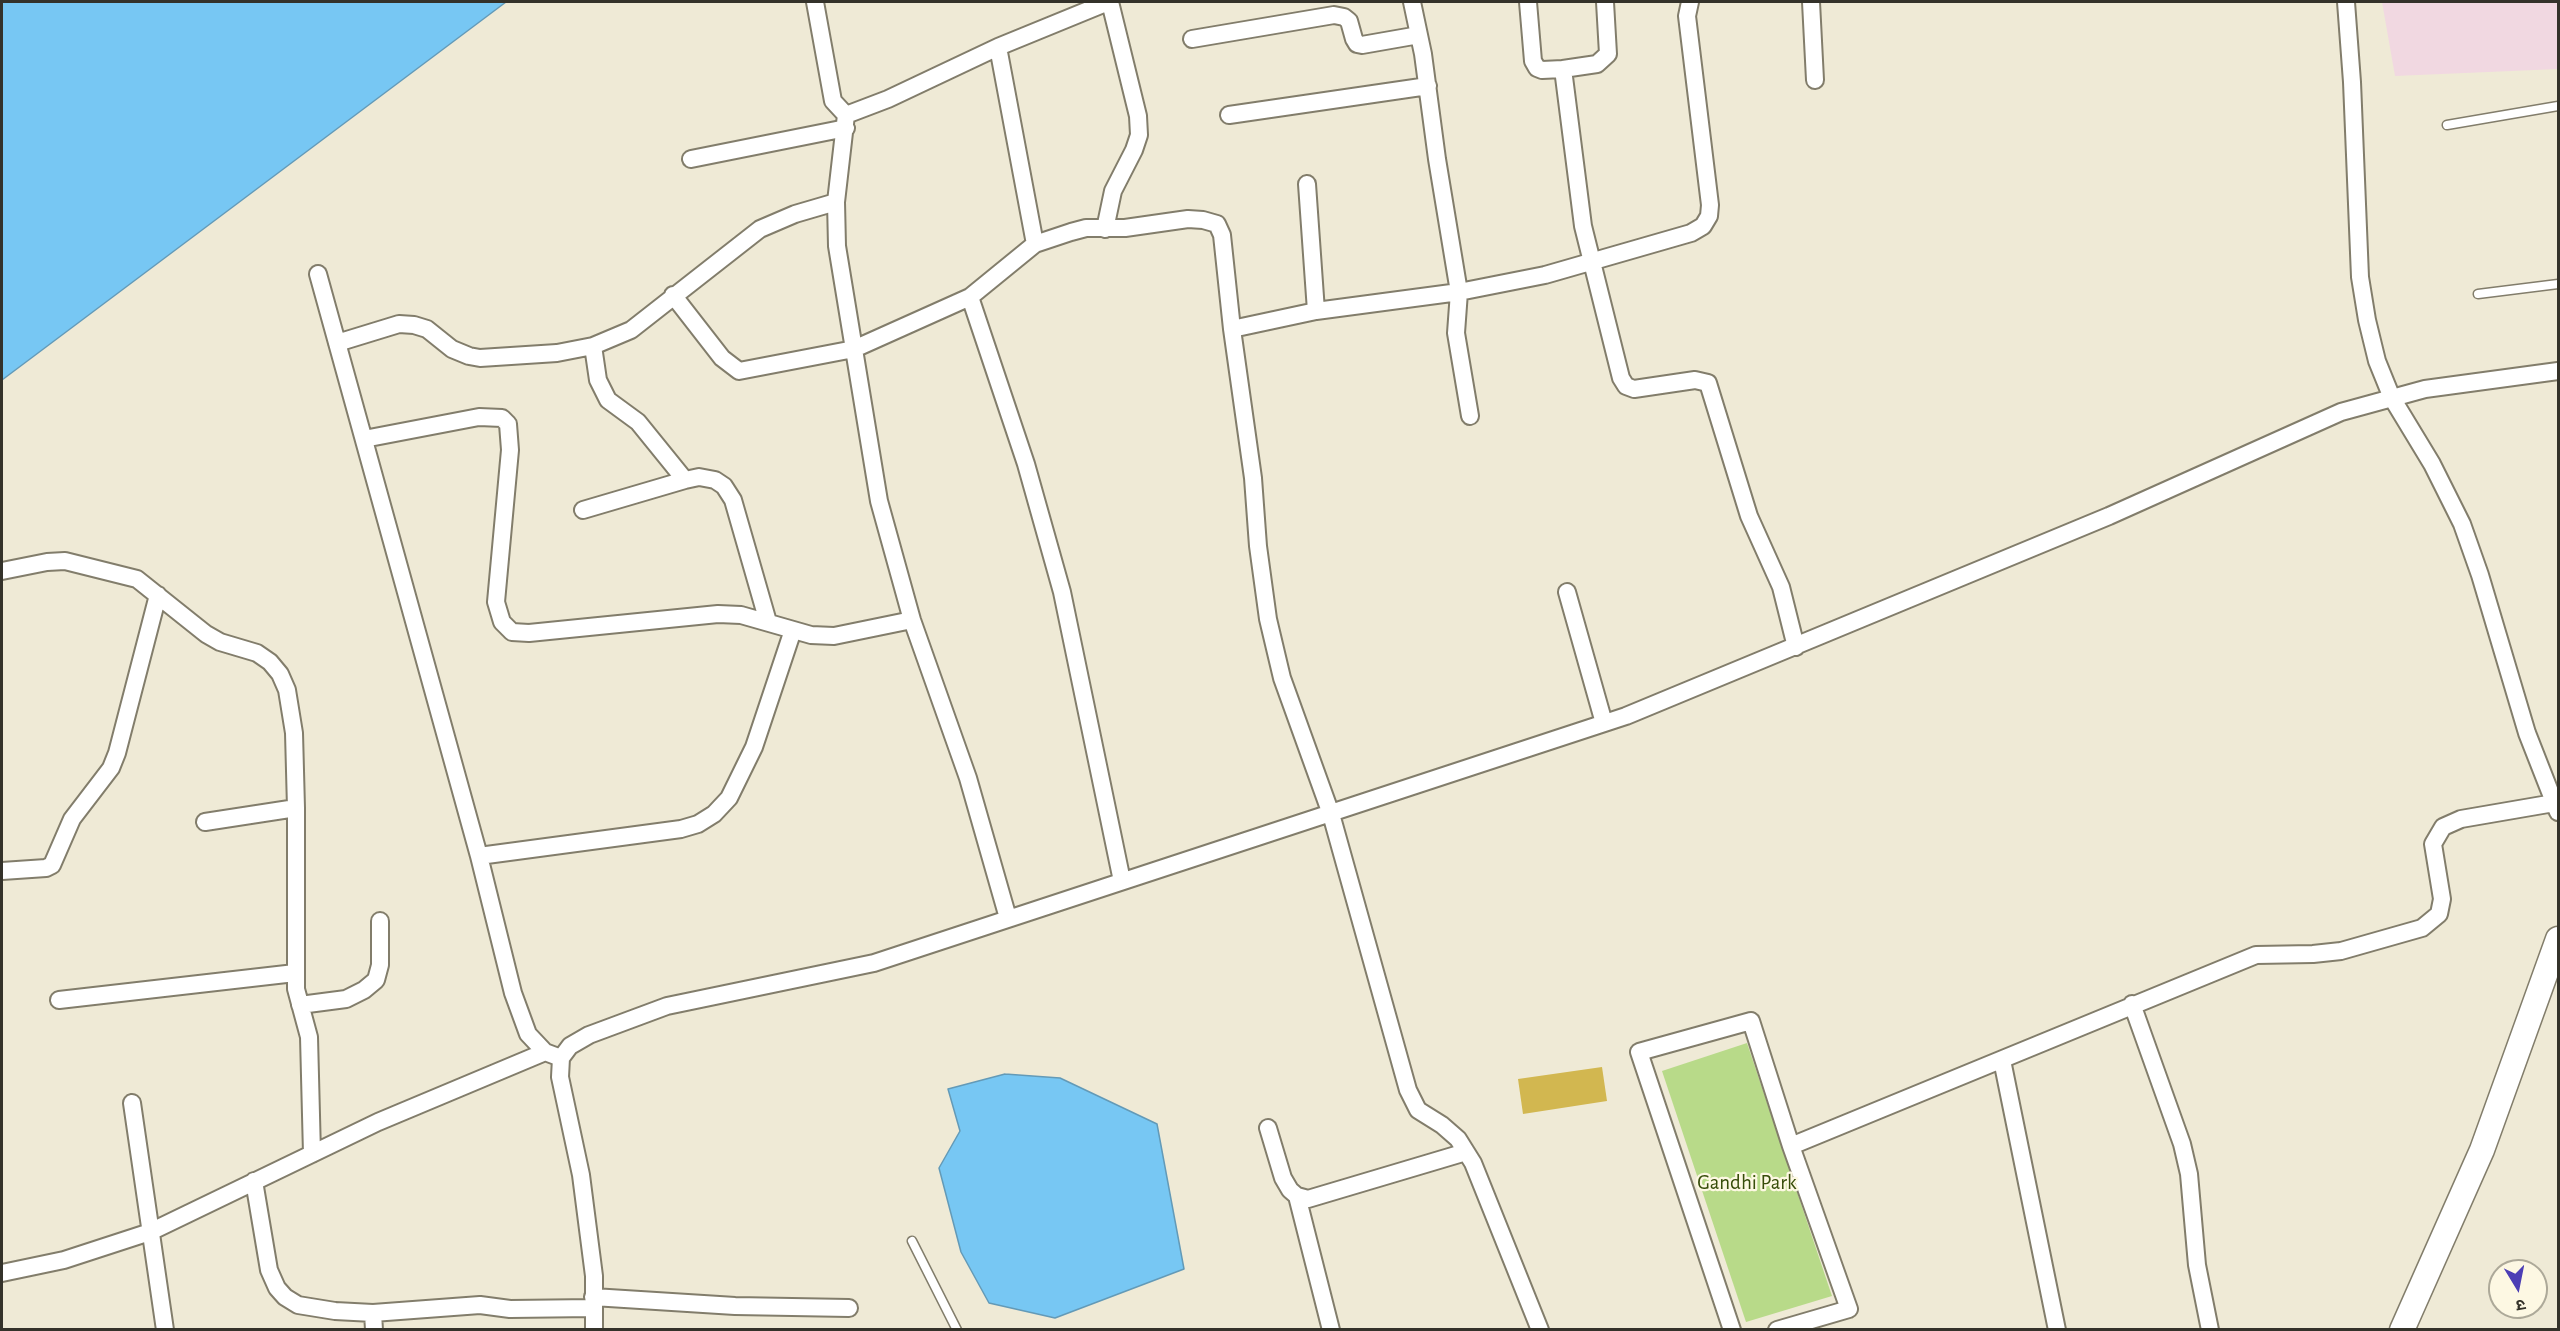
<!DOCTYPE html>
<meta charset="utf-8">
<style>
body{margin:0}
#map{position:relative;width:2560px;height:1331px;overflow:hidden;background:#efead6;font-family:"Alegreya Sans","Noto Sans Devanagari",sans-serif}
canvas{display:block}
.frame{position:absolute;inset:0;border:3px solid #34322a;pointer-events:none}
.north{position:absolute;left:2488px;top:1259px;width:60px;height:60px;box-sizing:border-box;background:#fdf8e3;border:2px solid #ada999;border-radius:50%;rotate:170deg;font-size:16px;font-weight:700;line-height:24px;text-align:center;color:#34322a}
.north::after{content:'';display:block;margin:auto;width:21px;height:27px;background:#4c3eb5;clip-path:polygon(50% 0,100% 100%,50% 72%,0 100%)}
</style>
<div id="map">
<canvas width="2560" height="1331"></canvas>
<div class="frame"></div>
<div class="north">उ</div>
</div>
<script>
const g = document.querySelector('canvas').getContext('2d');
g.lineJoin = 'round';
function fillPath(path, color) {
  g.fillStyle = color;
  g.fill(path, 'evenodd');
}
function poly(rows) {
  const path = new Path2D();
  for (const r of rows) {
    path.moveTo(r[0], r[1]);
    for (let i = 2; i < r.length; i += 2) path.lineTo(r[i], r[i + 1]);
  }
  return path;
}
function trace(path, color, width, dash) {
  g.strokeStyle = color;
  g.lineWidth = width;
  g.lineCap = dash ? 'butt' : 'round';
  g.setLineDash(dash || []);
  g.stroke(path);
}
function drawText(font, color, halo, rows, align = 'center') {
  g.font = font + ' "Alegreya Sans",sans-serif';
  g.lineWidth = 4.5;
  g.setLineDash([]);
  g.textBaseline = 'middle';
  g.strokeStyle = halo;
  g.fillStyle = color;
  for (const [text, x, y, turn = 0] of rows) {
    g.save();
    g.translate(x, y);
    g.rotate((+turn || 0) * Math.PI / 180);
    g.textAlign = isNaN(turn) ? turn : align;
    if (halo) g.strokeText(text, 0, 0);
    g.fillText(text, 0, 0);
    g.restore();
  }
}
fillPath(poly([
 [2382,2,2558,2,2558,69,2395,76]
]), '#f1d8e1');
fillPath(poly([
 [1747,1043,1832,1296,1746,1322,1662,1071]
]), '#b8da89');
const water = poly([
 [2,2,506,2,2,380,2,2],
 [1005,1074,1060,1078,1157,1124,1184,1269,1055,1318,989,1303,961,1252,939,1168,960,1131,948,1089,1005,1074]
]);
fillPath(water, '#77c7f3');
trace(water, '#639ab7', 1.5);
fillPath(poly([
 [1602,1067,1607,1101,1523,1114,1518,1079]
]), '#d2b750');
const service = poly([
 [2447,125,2558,106],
 [2478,294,2558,284],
 [912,1241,957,1330]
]);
const minor = poly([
 [815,2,833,101,846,115],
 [1412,2,1423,54,1437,159,1459,292,1456,333,1470,416],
 [1528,2,1533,61,1537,68,1542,70,1563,69],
 [1605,2,1608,54,1597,64,1563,69,1583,226,1621,378,1626,386,1634,389,1695,380,1708,383,1749,516,1781,587,1796,647],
 [1811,2,1815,80],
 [2346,2,2352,82,2360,277,2367,320,2377,361,2392,398,2432,464,2462,524,2480,575,2527,733,2558,812],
 [1192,39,1334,15,1344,17,1349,21,1354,39,1357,44,1362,45,1419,35],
 [998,47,1035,244],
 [1229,115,1428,86],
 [691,159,846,128],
 [1307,184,1316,311],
 [1105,229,1113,191,1134,150,1139,135,1138,116,1110,2],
 [318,274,479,856,513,993,528,1034,545,1052,561,1058],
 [673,295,722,358,739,371,854,349,970,297],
 [1232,329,1316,311,1459,292,1545,275,1691,233,1703,226,1709,216,1710,205,1687,16,1690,2],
 [337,343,399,324,414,325,427,329,452,349,469,356,480,358,557,353,593,346,631,330,760,229,795,214,836,202],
 [593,346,598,380,608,400,638,422,685,480],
 [364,439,479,417,502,418,508,424,510,450,496,602,502,622,512,632,529,633,718,614,741,615,811,635,834,636,912,620],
 [583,510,685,480,699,477,715,480,724,486,733,500,768,622],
 [2,571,47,562,65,561,137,579,206,634,220,642,257,653,270,662,280,674,287,690,294,733,296,808,296,989,309,1037,312,1154],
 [1567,592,1604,723],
 [205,822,296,808],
 [479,856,681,829,698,824,714,814,729,798,754,747,793,630],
 [2,871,46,868,52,865,72,819,111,768,117,753,158,595],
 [1122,881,1062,592,1026,464,970,297,1035,244,1071,232,1086,228,1125,228,1188,219,1203,220,1217,224,1222,235,1232,329,1253,478,1258,546,1268,619,1282,678,1331,814,1408,1090,1418,1110,1442,1125,1458,1139,1473,1163,1540,1330],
 [1008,918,968,778,912,620,879,501,837,246,836,202,846,115,888,99,998,47,1108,2],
 [59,1000,295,973],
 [2132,1004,2182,1144,2189,1174,2197,1265,2210,1330],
 [300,1005,346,999,364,990,376,980,380,965,380,921],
 [2002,1060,2057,1330],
 [132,1103,165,1330],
 [1268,1128,1283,1178,1290,1190,1297,1196,1308,1199,1466,1152],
 [1791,1146,2256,955,2313,954,2341,951,2422,928,2439,914,2442,899,2433,844,2443,827,2461,819,2554,803],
 [254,1181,269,1270,277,1288,285,1297,298,1305,335,1311,373,1313,480,1305,510,1309,593,1308],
 [1297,1196,1331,1330],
 [2,1273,64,1260,150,1232,378,1122,545,1052],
 [593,1297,735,1306,849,1308],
 [373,1313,374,1330],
 [594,1330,594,1276,581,1175,560,1077,561,1058,570,1046,589,1035,667,1006,874,963,1626,716,2109,516,2341,412,2425,389,2558,371],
 [1732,1330,1639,1052,1751,1021,1791,1146,1849,1309,1777,1330]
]);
const secondary = poly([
 [2402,1330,2482,1150,2558,939]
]);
trace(service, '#827d6b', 11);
trace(minor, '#827d6b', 20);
trace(secondary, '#827d6b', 27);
trace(service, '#fff', 8);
trace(minor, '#fff', 16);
trace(secondary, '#fff', 24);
drawText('21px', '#374d0a', '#fdf8e3', [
 ["Gandhi Park",1747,1183]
]);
</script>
